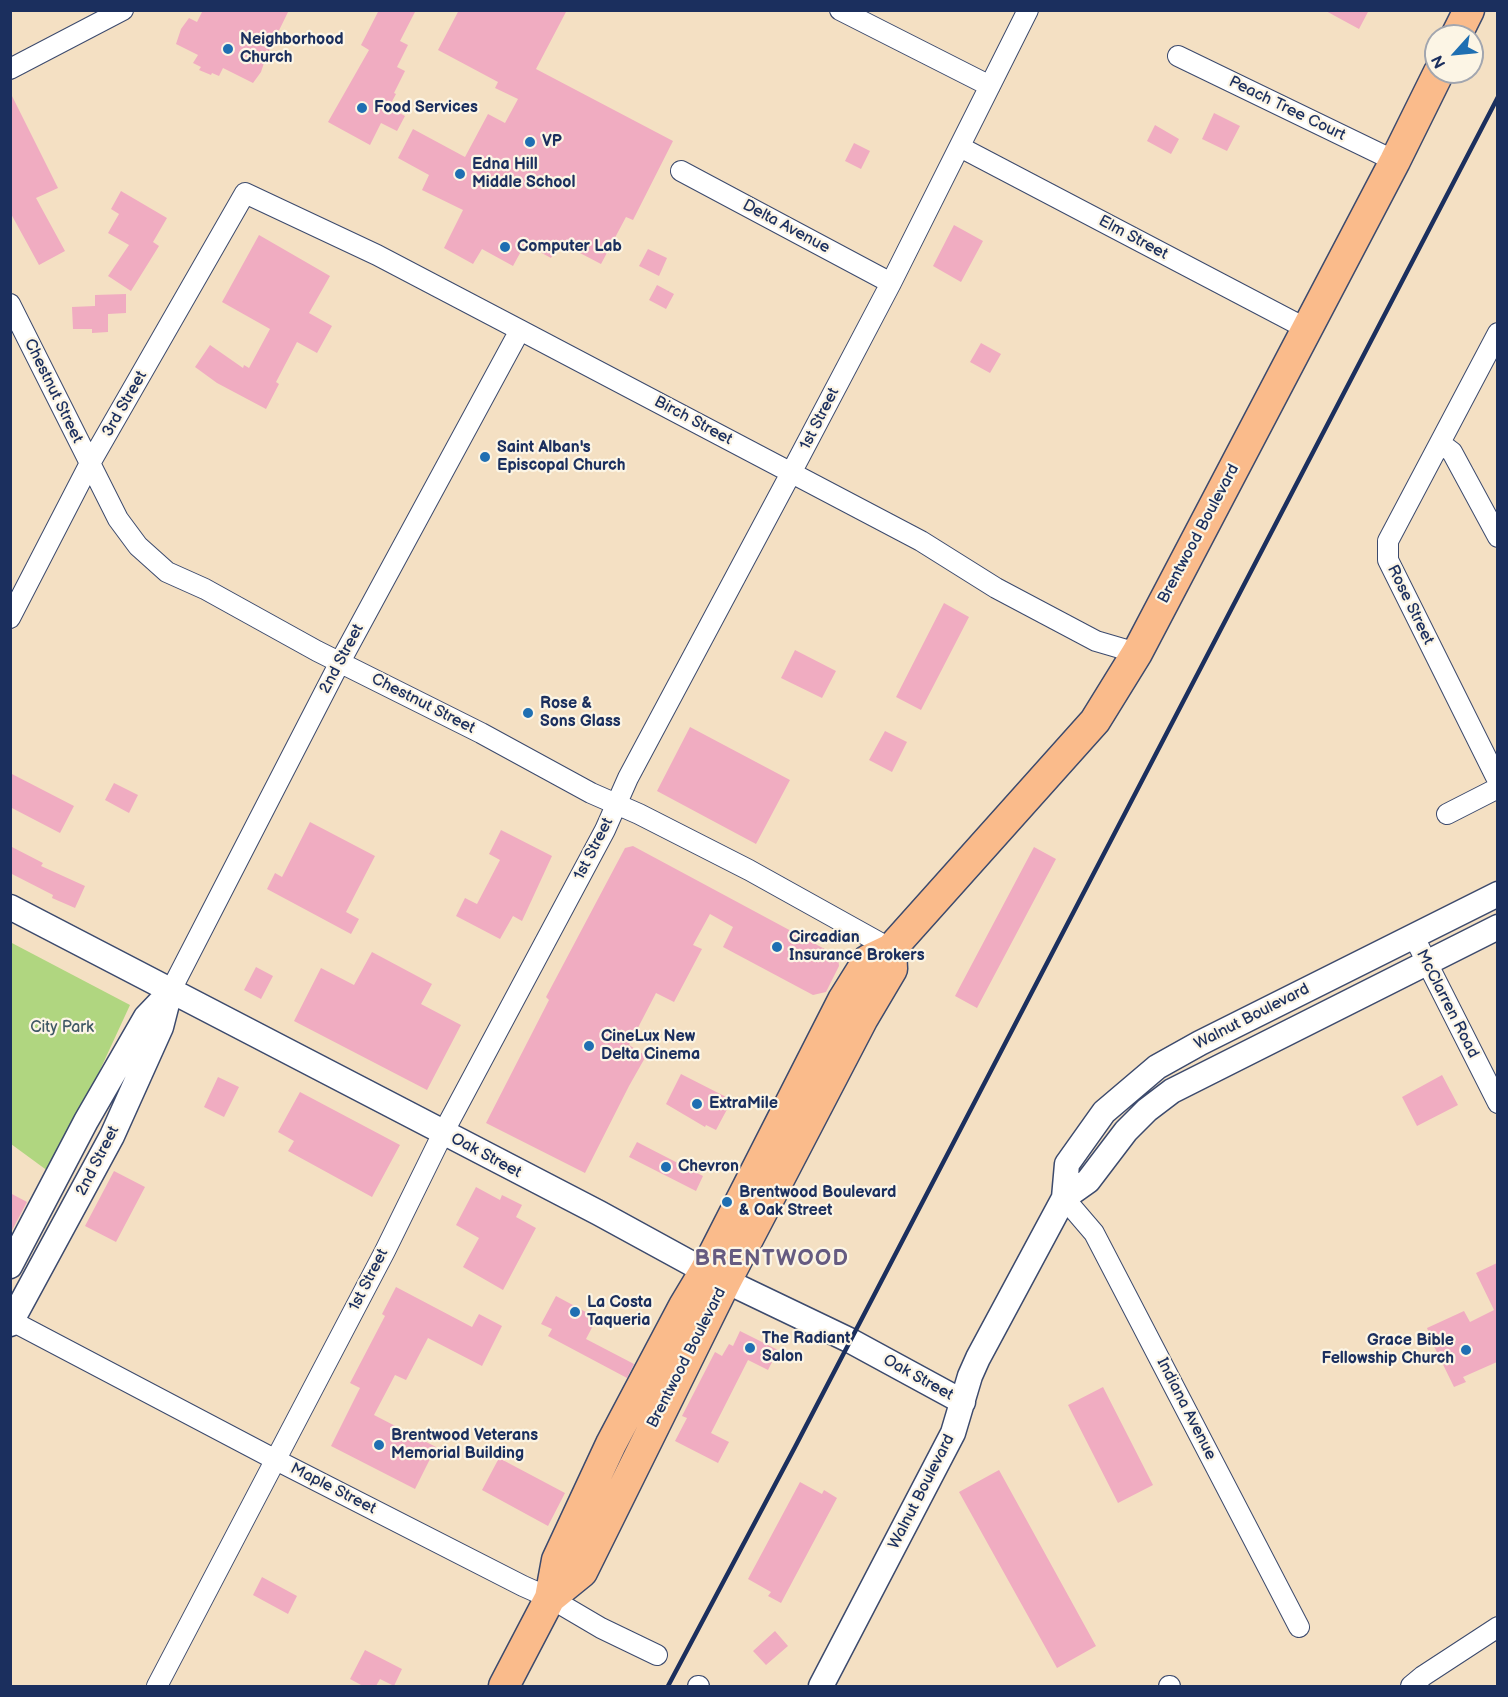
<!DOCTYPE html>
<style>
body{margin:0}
#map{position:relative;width:1508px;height:1697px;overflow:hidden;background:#f4e0c3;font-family:"Balsamiq Sans",sans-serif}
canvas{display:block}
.frame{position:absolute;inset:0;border:12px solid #1b2f5e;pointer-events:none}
.north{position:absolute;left:1424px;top:24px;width:60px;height:60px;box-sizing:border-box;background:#fcf5e5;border:2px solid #a2a6af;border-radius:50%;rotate:243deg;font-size:16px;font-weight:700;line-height:24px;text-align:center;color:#1b2f5e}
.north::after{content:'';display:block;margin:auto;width:21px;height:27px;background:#1f6fb2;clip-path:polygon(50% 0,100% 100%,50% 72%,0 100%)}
</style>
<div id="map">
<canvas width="1508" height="1697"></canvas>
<div class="frame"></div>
<div class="north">N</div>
</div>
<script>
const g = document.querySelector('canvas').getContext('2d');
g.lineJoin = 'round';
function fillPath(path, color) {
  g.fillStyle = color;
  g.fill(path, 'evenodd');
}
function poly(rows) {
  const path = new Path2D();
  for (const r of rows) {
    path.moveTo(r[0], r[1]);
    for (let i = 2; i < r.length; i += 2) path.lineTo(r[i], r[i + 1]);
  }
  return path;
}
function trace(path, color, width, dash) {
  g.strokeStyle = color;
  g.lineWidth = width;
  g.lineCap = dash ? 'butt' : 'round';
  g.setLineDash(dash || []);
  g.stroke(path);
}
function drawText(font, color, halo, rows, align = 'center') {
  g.font = font + ' "Balsamiq Sans",sans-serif';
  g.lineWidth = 4.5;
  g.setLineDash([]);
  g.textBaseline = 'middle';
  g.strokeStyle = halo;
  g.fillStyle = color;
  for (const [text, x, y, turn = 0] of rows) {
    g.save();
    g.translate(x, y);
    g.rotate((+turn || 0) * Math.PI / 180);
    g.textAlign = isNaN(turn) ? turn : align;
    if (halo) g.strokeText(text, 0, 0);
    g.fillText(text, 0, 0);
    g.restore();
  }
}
fillPath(poly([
 [10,942,130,1005,52,1174,11,1144]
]), '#b0d680');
fillPath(poly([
 [203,10,289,10,266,57,261,72,253,83,223,68,219,76,212,73,211,75,199,70,201,67,193,63,198,55,176,44,181,29,189,18,197,22],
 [379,10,416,10,400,41,408,45,397,67,405,71,394,93,396,94,389,107,405,116,397,131,381,123,370,145,328,122,369,50,361,45],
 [459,10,567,10,536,69,673,141,633,220,626,217,601,264,559,242,551,258,525,244,513,266,482,249,473,264,444,248,463,210,422,190,429,175,398,158,413,129,465,157,488,114,505,123,518,99,495,88,498,82,438,50],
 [1324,10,1369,10,1359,29],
 [10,92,58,188,36,198,65,251,39,265,10,212],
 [1214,113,1240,126,1227,151,1202,139],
 [1155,125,1179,139,1171,154,1147,141],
 [854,143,870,151,861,169,845,161],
 [121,191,167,218,153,242,159,246,131,291,108,276,129,245,108,233,119,214,111,209],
 [954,225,983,241,961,282,933,266],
 [259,235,330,276,309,313,332,326,317,353,297,342,276,382,279,384,266,409,217,383,195,367,210,345,243,368,244,365,249,368,270,329,222,302],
 [648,249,667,258,659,276,639,266],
 [657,285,674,294,666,309,649,300],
 [126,294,126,313,108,314,108,332,92,333,92,329,73,329,72,307,95,306,95,295],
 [981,343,1001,354,990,373,970,362],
 [944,603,969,617,921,710,896,697],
 [795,650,836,671,822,698,781,678],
 [690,727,790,780,756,844,657,791],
 [885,731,907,742,892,772,869,760],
 [10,773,74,806,60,833,10,807],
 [114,783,138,795,129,813,105,800],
 [310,822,375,856,346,912,359,919,351,934,267,889,275,873,282,877],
 [501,830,552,856,522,921,513,916,500,939,456,916,465,898,477,904,500,860,489,854],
 [10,846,43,863,41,866,85,886,75,908,52,898,53,895,10,873],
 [633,846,834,954,838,958,839,966,826,992,813,995,723,947,733,927,710,914,693,945,702,949,674,1002,656,993,629,1045,646,1056,629,1086,585,1173,486,1123,549,1000,546,997,625,848],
 [1034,847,1056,859,977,1008,955,996],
 [372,952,432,984,421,1004,461,1025,427,1090,294,1021,321,968,354,985],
 [256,967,273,976,261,999,244,990],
 [681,1074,732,1100,716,1130,706,1125,705,1127,666,1104],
 [1442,1075,1458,1105,1417,1126,1402,1097],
 [218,1077,239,1087,224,1117,204,1107],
 [300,1092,400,1145,372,1197,288,1151,294,1141,278,1132],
 [637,1142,703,1176,696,1191,629,1157],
 [114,1171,145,1187,116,1242,85,1226],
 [476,1187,500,1200,502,1195,522,1205,516,1217,536,1228,503,1290,463,1267,479,1238,456,1225],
 [10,1193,27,1202,10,1234],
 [1497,1263,1497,1362,1463,1377,1466,1382,1454,1387,1428,1334,1429,1333,1427,1328,1464,1311,1470,1322,1494,1310,1476,1273],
 [396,1287,472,1327,479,1314,502,1326,482,1366,428,1338,406,1380,395,1375,374,1415,436,1447,415,1489,331,1446,360,1388,350,1383,385,1316,382,1314],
 [556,1296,597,1318,586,1339,634,1364,627,1378,548,1336,552,1329,541,1324],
 [740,1331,778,1350,768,1370,748,1360,711,1433,729,1442,718,1463,675,1441,687,1418,682,1416,715,1352,722,1356,729,1344,733,1346],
 [1103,1387,1153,1485,1118,1503,1068,1405],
 [499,1458,565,1493,548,1526,482,1490],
 [999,1470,1096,1646,1057,1668,959,1492],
 [800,1482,822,1494,824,1490,837,1498,781,1603,768,1596,771,1592,748,1579],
 [262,1577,297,1596,288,1614,253,1595],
 [775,1631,788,1646,766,1665,753,1651],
 [365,1650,402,1669,394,1686,380,1679,376,1686,363,1686,350,1679]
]), '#f0acc1');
const minor = poly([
 [840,10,990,86],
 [1178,56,1395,161],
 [10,69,123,10],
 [960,147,1307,329],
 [681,171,891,283],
 [10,304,118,519,138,546,167,572,205,589,317,651,481,733,591,793,639,814,749,870,891,949],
 [1498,333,1388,541,1388,560,1498,781],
 [1440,443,1452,452,1498,537],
 [10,618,89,465,245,193,377,255,520,330,921,541,996,588,1096,641,1137,653],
 [1447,814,1498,788],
 [1414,937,1498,1103],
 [170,992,340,662,520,330],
 [1064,1198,1094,1233,1299,1627],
 [10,1320,276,1460,523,1586,550,1598,601,1628,657,1655],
 [157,1686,385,1251,443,1133,605,830,628,778,791,473,891,283,1028,10],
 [698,1686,699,1686],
 [1169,1686,1170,1686],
 [1411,1686,1423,1676,1498,1627]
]);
const tertiary = poly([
 [10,907,599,1213,705,1271,849,1340,963,1402],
 [1064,1198,1088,1181,1126,1131,1147,1110,1172,1091,1498,927],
 [10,1266,86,1121,146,1017,167,995],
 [10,1324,112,1136,161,1027,170,992],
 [821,1686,953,1433,970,1376,978,1358,1064,1198,1067,1164,1104,1112,1157,1067,1200,1043,1498,894]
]);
const primary = poly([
 [1456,36,1469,10],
 [550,1598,582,1572,726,1281,863,1018,892,969,891,949],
 [504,1686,550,1598,557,1560,611,1444,684,1306,705,1271,843,1000,868,960,891,949,1095,721,1137,653,1395,161,1439,72]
]);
trace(minor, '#3c4a6d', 22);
trace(tertiary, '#3c4a6d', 27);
trace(primary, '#3c4a6d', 33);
trace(minor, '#fff', 20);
trace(tertiary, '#fff', 24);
trace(primary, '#fabb8b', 30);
trace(poly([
 [668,1686,795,1447,1498,97]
]), '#1b2f5e', 4.5);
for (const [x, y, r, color] of [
 [228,49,6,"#1f6fb2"],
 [362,108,6,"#1f6fb2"],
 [530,142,6,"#1f6fb2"],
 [460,174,6,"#1f6fb2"],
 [505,247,6,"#1f6fb2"],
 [485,457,6,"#1f6fb2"],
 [528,713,6,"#1f6fb2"],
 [777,947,6,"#1f6fb2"],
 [589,1046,6,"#1f6fb2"],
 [697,1104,6,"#1f6fb2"],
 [666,1167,6,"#1f6fb2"],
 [727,1202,6,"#1f6fb2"],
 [575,1312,6,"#1f6fb2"],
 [750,1348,6,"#1f6fb2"],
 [1466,1350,6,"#1f6fb2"],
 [379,1445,6,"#1f6fb2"]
]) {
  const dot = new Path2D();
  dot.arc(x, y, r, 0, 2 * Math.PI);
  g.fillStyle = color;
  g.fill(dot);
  trace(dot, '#fcf5e5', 2);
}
drawText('bold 16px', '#1b2f5e', '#fcf5e5', [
 ["Neighborhood",240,40],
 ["Church",240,58],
 ["Food Services",374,108],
 ["VP",542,142],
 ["Edna Hill",472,165],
 ["Middle School",472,183],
 ["Computer Lab",517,247],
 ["Saint Alban's",497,448],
 ["Episcopal Church",497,466],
 ["Rose &",540,704],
 ["Sons Glass",540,722],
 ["Circadian",789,938],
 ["Insurance Brokers",789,956],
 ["CineLux New",601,1037],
 ["Delta Cinema",601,1055],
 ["ExtraMile",709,1104],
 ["Chevron",678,1167],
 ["Brentwood Boulevard",739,1193],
 ["& Oak Street",739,1211],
 ["La Costa",587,1303],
 ["Taqueria",587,1321],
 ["The Radiant",762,1339],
 ["Salon",762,1357],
 ["Grace Bible",1454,1341,"right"],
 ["Fellowship Church",1454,1359,"right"],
 ["Brentwood Veterans",391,1436],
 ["Memorial Building",391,1454]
], 'left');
drawText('16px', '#1b2f5e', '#fcf5e5', [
 ["Peach Tree Court",1287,109,26],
 ["Delta Avenue",786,227,28],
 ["Elm Street",1133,238,28],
 ["Chestnut Street",53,391,64],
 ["3rd Street",125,404,-60],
 ["1st Street",820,419,-63],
 ["Birch Street",693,421,28],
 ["Brentwood Boulevard",1199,534,-62],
 ["Rose Street",1410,605,64],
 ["2nd Street",342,659,-62],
 ["Chestnut Street",423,704,27],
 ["1st Street",594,849,-63],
 ["McClarren Road",1447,1004,63],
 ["Walnut Boulevard",1252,1017,-27],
 ["Oak Street",486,1156,28],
 ["2nd Street",98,1161,-63],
 ["1st Street",369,1280,-63],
 ["Brentwood Boulevard",687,1358,-63],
 ["Oak Street",918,1378,29],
 ["Indiana Avenue",1186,1409,63],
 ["Maple Street",333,1489,27],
 ["Walnut Boulevard",922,1492,-63]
]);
drawText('16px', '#405966', '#fcf5e5', [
 ["City Park",62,1028]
]);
g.letterSpacing = '1.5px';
drawText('bold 22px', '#665b81', '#fcf5e5', [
 ["BRENTWOOD",772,1259]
]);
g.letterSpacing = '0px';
</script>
